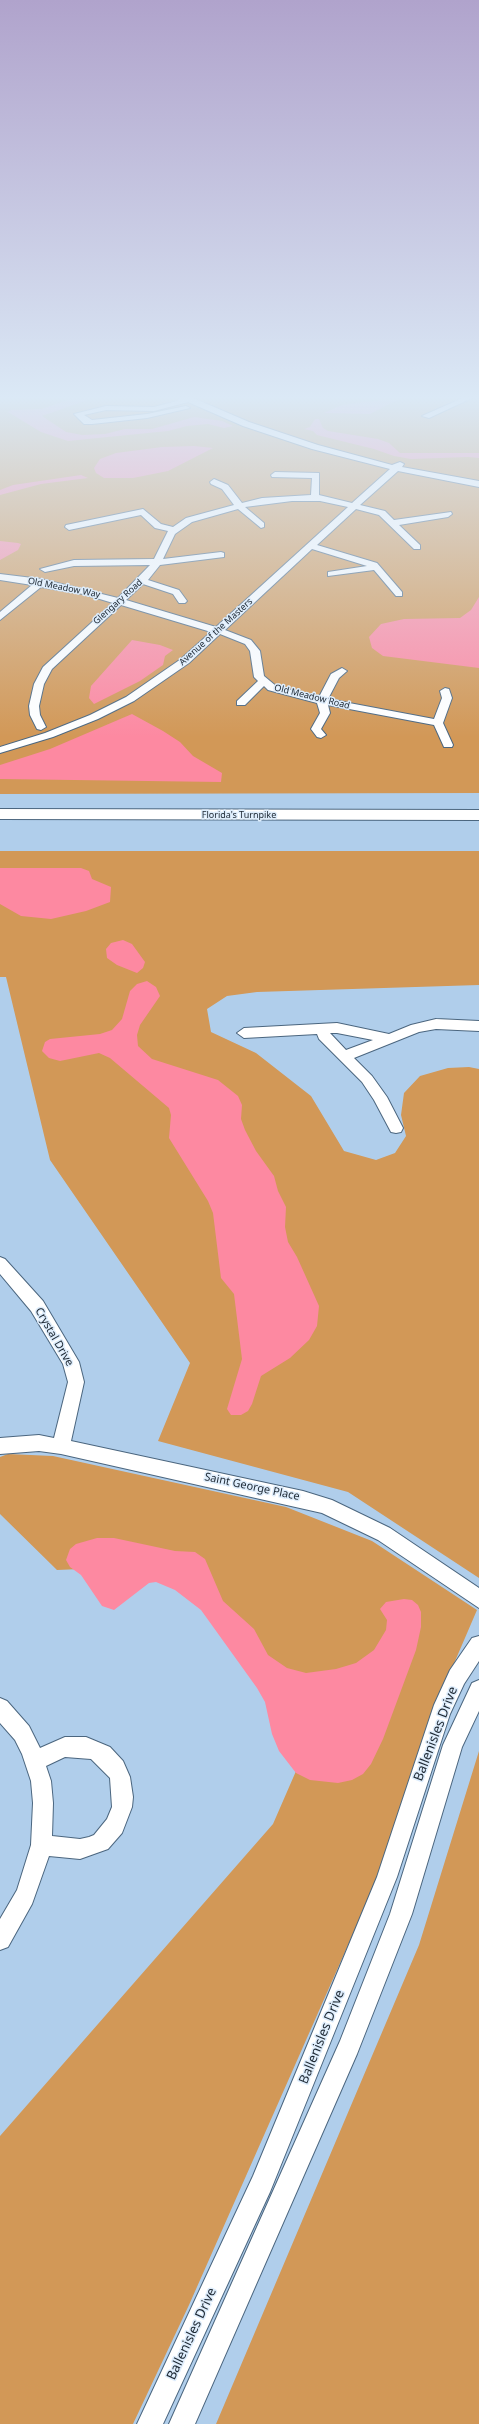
<!DOCTYPE html>
<style>
body{margin:0}
canvas{display:block;background:#b0ceeb}
</style>
<canvas width="479" height="2424"></canvas>
<script>
const g = document.querySelector('canvas').getContext('2d');
g.lineJoin = 'round';
function fillPath(path, color) {
  g.fillStyle = color;
  g.fill(path, 'evenodd');
}
function poly(rows) {
  const path = new Path2D();
  for (const r of rows) {
    path.moveTo(r[0], r[1]);
    for (let i = 2; i < r.length; i += 2) path.lineTo(r[i], r[i + 1]);
  }
  return path;
}
function trace(path, color, width, dash) {
  g.strokeStyle = color;
  g.lineWidth = width;
  g.lineCap = dash ? 'butt' : 'round';
  g.setLineDash(dash || []);
  g.stroke(path);
}
function drawText(font, color, halo, rows, align = 'center') {
  g.font = font + ' "Noto Sans",sans-serif';
  g.lineWidth = 3;
  g.setLineDash([]);
  g.textBaseline = 'middle';
  g.strokeStyle = halo;
  g.fillStyle = color;
  for (const [text, x, y, turn = 0] of rows) {
    g.save();
    g.translate(x, y);
    g.rotate((+turn || 0) * Math.PI / 180);
    g.textAlign = isNaN(turn) ? turn : align;
    if (halo) g.strokeText(text, 0, 0);
    g.fillText(text, 0, 0);
    g.restore();
  }
}
fillPath(poly([
 [0,398,479,398,479,793,0,794],
 [0,851,479,851,479,985,257,992,227,996,207,1009,211,1032,256,1053,311,1096,344,1151,376,1160,395,1153,406,1136,401,1115,404,1093,420,1076,448,1068,469,1067,479,1069,479,1578,348,1492,158,1441,190,1363,50,1160,6,977,0,977],
 [8,1454,53,1456,286,1507,372,1541,477,1610,434,1710,371,1893,189,2305,133,2424,0,2424,0,2136,273,1824,313,1732,195,1585,128,1567,57,1570,0,1514,0,1457],
 [479,1751,479,2424,216,2424,419,1945]
]), '#d29857');
fillPath(poly([
 [73,398,93,398,42,416,66,432,82,435,105,434,125,429,152,429,194,417,222,421,233,426,224,428,208,424,187,426,168,431,68,441,41,432,8,412,11,410,42,409],
 [382,400,397,400,370,414,324,413,342,405],
 [315,419,319,419,323,428,328,431,378,439,389,443,400,453,479,453,479,458,468,457,411,459,394,456,374,449,317,435,313,431,304,429,310,427],
 [194,446,213,448,168,471,133,478,104,478,96,473,94,468,100,459,116,453,162,447],
 [81,475,88,478,41,484,0,495,0,490,13,485],
 [0,541,18,543,21,544,18,550,0,560],
 [479,597,479,668,383,656,372,648,369,637,381,624,404,619,460,618,471,610],
 [132,640,160,645,173,650,165,656,163,665,140,681,94,704,89,698,91,686],
 [132,714,163,731,180,742,193,756,222,773,221,782,0,779,0,765,50,749],
 [0,868,81,868,89,871,92,879,111,887,110,902,86,911,51,919,21,916,0,904],
 [123,940,132,944,145,962,143,968,137,973,117,965,107,958,106,949,111,943],
 [147,981,156,987,160,996,140,1025,137,1035,138,1046,152,1059,218,1080,238,1096,242,1105,241,1119,245,1130,256,1151,274,1176,278,1191,286,1207,285,1227,288,1242,297,1257,319,1306,317,1326,309,1340,290,1358,261,1376,252,1404,248,1411,241,1415,231,1415,227,1409,242,1359,234,1294,221,1278,213,1213,208,1201,169,1138,171,1115,169,1108,110,1058,99,1053,60,1061,49,1058,42,1051,45,1042,50,1039,100,1034,112,1030,122,1019,130,991,137,984],
 [97,1538,114,1538,175,1551,195,1552,205,1559,223,1601,254,1629,268,1655,287,1668,306,1673,336,1669,356,1663,374,1650,386,1630,387,1620,380,1609,386,1602,404,1599,412,1600,418,1605,421,1612,421,1627,416,1650,383,1739,371,1764,363,1774,352,1780,338,1783,310,1780,296,1773,279,1751,272,1734,265,1702,257,1688,201,1610,175,1590,156,1582,149,1583,114,1610,102,1606,81,1575,70,1567,66,1560,70,1549,76,1544]
]), '#fd89a1');
const minor = poly([
 [181,398,193,398,249,422,318,445,392,465,400,462,404,464,402,467,479,481,479,487,398,471,360,505,385,511,394,520,451,512,452,514,448,517,399,525,420,545,420,549,414,549,379,515,356,509,317,545,377,563,402,592,402,596,396,596,374,570,328,576,328,572,367,566,312,549,225,630,251,640,260,651,264,676,276,686,319,697,331,674,342,668,347,671,339,678,328,699,434,719,442,698,440,691,445,688,449,689,452,698,443,723,453,745,452,747,444,747,434,725,328,705,330,713,321,729,326,735,321,738,317,737,311,729,320,713,317,703,268,690,264,686,245,705,237,705,237,701,258,681,254,677,250,651,245,644,220,634,189,663,134,701,98,719,53,737,0,753,0,747,45,733,90,715,126,697,181,659,211,632,121,605,52,669,44,684,39,706,40,715,46,727,41,730,37,729,30,715,29,706,34,684,43,667,113,603,83,594,41,587,0,620,0,612,32,585,0,580,0,574,41,579,118,598,150,565,74,566,45,572,40,569,74,560,154,559,168,531,155,528,141,515,69,530,65,527,66,525,143,509,161,524,173,527,186,518,234,505,222,489,211,484,210,482,214,479,228,485,242,503,262,498,311,495,312,478,272,477,271,475,275,472,319,473,319,495,352,503,390,469,312,449,243,426,188,402,154,411,106,410,84,415,92,420,147,414,186,406,190,408,147,418,92,424,84,424,74,414,106,406,154,407,177,401,181,398],
 [292,501,320,501,348,507,216,627,126,600,143,584,173,594,179,603,185,603,187,601,179,590,148,580,160,565,224,557,224,553,221,552,163,559,175,534,192,522,238,509,261,528,264,527,264,523,245,507,292,501],
 [463,398,472,398,429,418,422,416,463,398],
 [436,1019,479,1021,479,1031,436,1029,419,1032,354,1058,372,1076,387,1097,403,1128,401,1132,396,1133,391,1132,374,1100,362,1082,319,1039,317,1034,244,1038,237,1033,244,1028,337,1023,389,1034,411,1025,436,1019],
 [330,1033,337,1033,373,1040,346,1050,330,1033],
 [0,1257,5,1259,43,1301,79,1362,84,1382,71,1441,303,1491,332,1500,390,1528,479,1588,479,1608,378,1540,322,1513,61,1454,39,1451,0,1454,0,1438,39,1435,54,1438,68,1382,63,1364,31,1311,0,1274,0,1257],
 [479,1636,479,1661,464,1684,450,1714,397,1877,270,2192,163,2424,137,2424,253,2176,377,1877,434,1705,450,1670,472,1638,479,1636],
 [479,1680,479,1711,462,1747,412,1914,357,2054,195,2424,169,2424,340,2041,390,1914,443,1745,472,1683,479,1680],
 [0,1698,7,1701,29,1726,40,1748,65,1737,86,1737,110,1747,123,1761,130,1777,133,1797,132,1807,122,1833,108,1849,80,1859,49,1856,32,1904,8,1947,0,1950,0,1919,17,1890,31,1845,33,1803,31,1781,22,1754,15,1740,0,1723,0,1698],
 [65,1757,91,1759,110,1778,112,1807,107,1819,94,1835,89,1837,80,1839,52,1836,53,1803,51,1781,46,1766,65,1757]
]);
const highway = poly([
 [0,809,479,810,479,820,0,819,0,809]
]);
trace(minor, '#4b667f', 2);
trace(highway, '#4b667f', 2);
fillPath(minor, '#fff');
fillPath(highway, '#fff');
const sky = g.createLinearGradient(0, 0, 0, 737);
sky.addColorStop(0, '#b0a3cc');
sky.addColorStop(0.54, '#dbe9f6');
sky.addColorStop(1, '#dbe9f600');
g.fillStyle = sky;
g.fillRect(0, 0, 479, 737);
drawText('9px', '#1c2732', '#deedfc', [
 ["Old Meadow Way",64,588,11],
 ["Glengary Road",118,602,-42],
 ["Avenue of the Masters",216,632,-42],
 ["Old Meadow Road",312,697,14],
 ["Florida's Turnpike",239,815]
]);
drawText('11px', '#1c2732', '#deedfc', [
 ["Crystal Drive",54,1337,60],
 ["Saint George Place",252,1487,12]
]);
drawText('13px', '#1c2732', '#deedfc', [
 ["Ballenisles Drive",436,1734,-69],
 ["Ballenisles Drive",322,2037,-68],
 ["Ballenisles Drive",192,2334,-65]
]);
</script>
